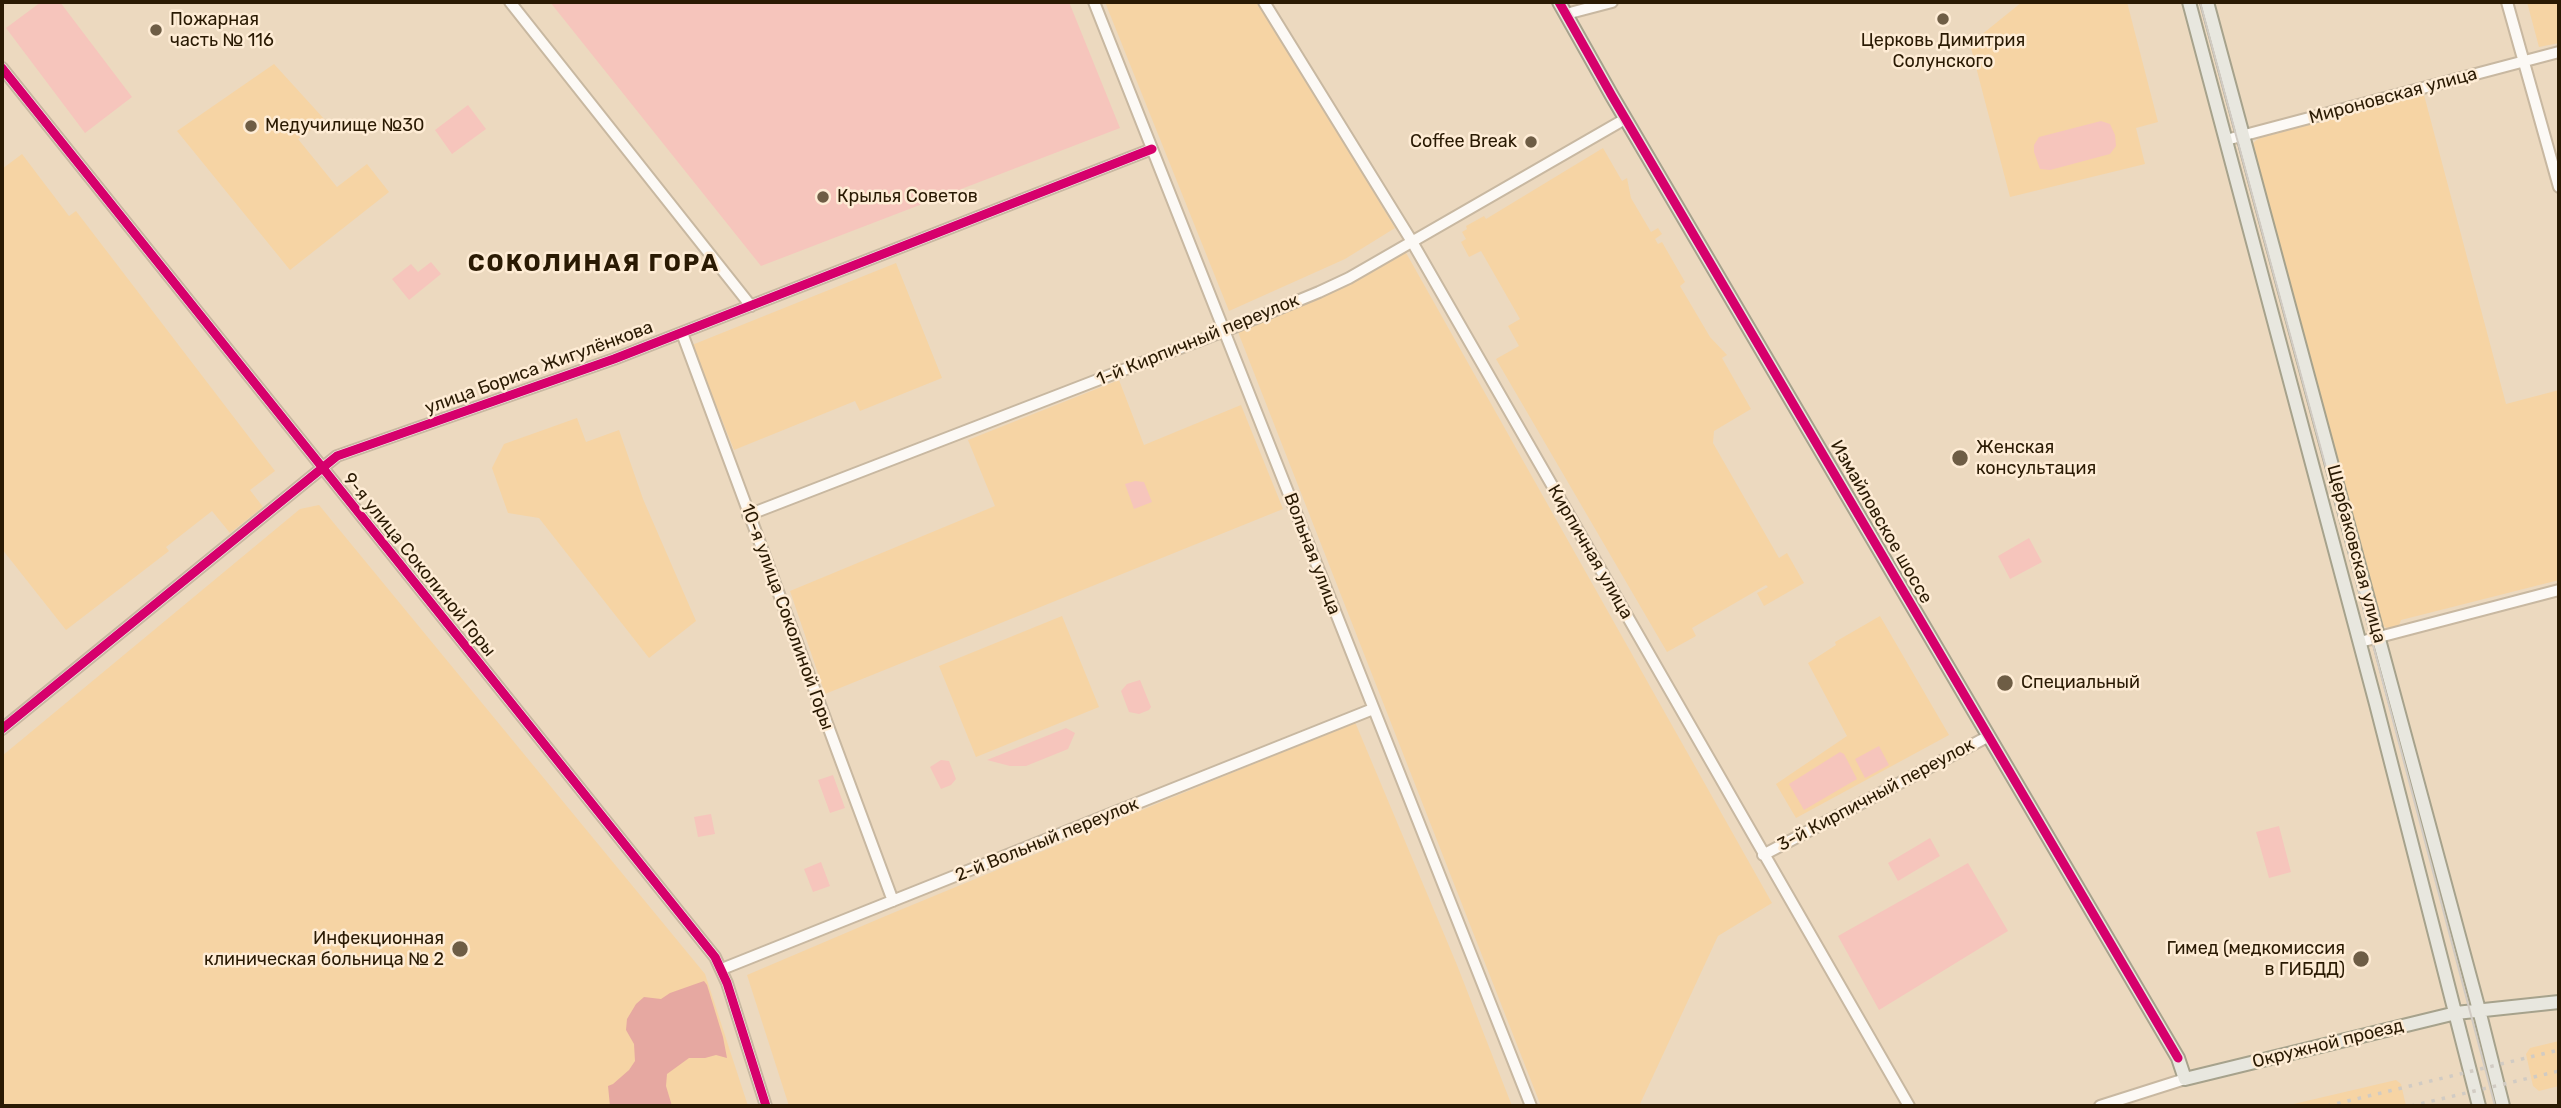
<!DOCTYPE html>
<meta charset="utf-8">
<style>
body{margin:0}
#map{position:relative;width:2561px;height:1108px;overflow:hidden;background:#ecd9bf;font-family:Rubik,sans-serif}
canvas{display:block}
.frame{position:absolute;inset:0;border:4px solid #2a1a03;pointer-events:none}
</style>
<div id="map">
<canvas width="2561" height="1108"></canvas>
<div class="frame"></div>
</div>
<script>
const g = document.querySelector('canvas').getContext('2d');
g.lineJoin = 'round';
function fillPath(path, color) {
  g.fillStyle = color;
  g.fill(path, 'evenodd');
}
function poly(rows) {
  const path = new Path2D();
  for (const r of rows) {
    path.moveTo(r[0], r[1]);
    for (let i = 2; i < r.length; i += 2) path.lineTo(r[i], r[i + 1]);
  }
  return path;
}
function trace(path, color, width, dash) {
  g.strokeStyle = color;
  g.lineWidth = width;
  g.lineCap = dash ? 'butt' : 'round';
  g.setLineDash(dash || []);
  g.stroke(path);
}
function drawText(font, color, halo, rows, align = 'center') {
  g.font = font + ' Rubik,sans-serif';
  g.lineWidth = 5;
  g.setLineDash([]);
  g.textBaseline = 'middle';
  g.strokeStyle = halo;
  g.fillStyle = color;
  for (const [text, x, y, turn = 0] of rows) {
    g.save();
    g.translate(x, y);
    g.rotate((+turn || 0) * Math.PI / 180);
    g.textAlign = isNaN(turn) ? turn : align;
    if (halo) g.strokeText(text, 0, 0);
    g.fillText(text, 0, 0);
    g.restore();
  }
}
fillPath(poly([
 [1105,2,1261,2,1395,228,1345,259,1229,311],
 [2022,2,2127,2,2158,122,2136,128,2145,164,2010,197,1970,44],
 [2527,2,2559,2,2559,43,2539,47],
 [274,64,325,120,298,139,337,187,367,164,389,192,290,270,177,131],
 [2424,95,2506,404,2559,390,2559,580,2401,620,2398,628,2390,630,2380,624,2251,145,2259,138],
 [1603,148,1622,181,1627,178,1631,198,1651,232,1658,228,1662,234,1655,239,1658,244,1662,242,1685,282,1680,286,1710,337,1727,355,1722,358,1751,409,1714,431,1713,443,1779,558,1787,553,1804,583,1764,606,1757,593,1768,587,1766,585,1692,628,1696,636,1667,652,1496,359,1519,346,1508,326,1520,319,1481,251,1469,257,1461,242,1466,239,1462,232,1467,229,1466,226,1484,216,1486,219],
 [22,154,69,216,76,211,275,471,250,490,263,507,230,533,212,511,166,547,169,551,66,630,2,549,2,169],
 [1405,251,1772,903,1718,936,1640,1104,1642,1106,1541,1106,1238,332,1324,296],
 [896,263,942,378,860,411,855,401,734,450,692,345],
 [1119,380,1144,445,1241,405,1283,509,825,694,790,591,995,506,968,440],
 [577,418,586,442,619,430,643,499,696,621,649,658,539,518,508,513,492,468,504,444],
 [319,505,705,974,748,1106,2,1106,2,756,300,509],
 [1062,616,1099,707,976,757,939,666],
 [1880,616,1949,735,1796,818,1776,784,1847,736,1808,663,1836,645,1835,642],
 [1355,722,1457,965,1512,1106,789,1106,747,975,888,915],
 [2559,1041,2559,1086,2539,1091,2533,1086,2526,1054,2530,1048],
 [2396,1080,2401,1084,2406,1106,2285,1106]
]), '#f6d4a4');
fillPath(poly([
 [41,2,60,2,132,97,85,133,6,28],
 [550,2,1069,2,1120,128,761,266],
 [468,105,486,129,452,154,435,130],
 [2101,121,2110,124,2115,135,2116,146,2110,154,2050,170,2040,169,2034,152,2034,145,2039,137],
 [431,262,441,274,409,300,392,279,411,264,418,272],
 [1135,481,1144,482,1152,502,1134,509,1125,484],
 [2029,538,2042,562,2010,579,1998,556],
 [1140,680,1151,707,1149,710,1139,714,1129,712,1121,691,1127,684],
 [1066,728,1075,733,1068,749,1026,766,1010,766,987,760],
 [1879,746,1889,765,1865,778,1855,759],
 [1840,752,1844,754,1857,779,1804,810,1789,784],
 [941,760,949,761,956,779,951,785,941,789,930,767],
 [833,775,845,808,830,813,818,780],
 [711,814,715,834,698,837,694,817],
 [2279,826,2291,872,2269,878,2256,832],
 [1930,838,1940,856,1898,881,1888,863],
 [821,862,830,886,813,892,804,869],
 [1968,863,2008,931,1879,1010,1838,936]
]), '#f6c5bc');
fillPath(poly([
 [704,981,707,985,723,1037,727,1058,716,1055,705,1058,689,1058,667,1074,666,1086,672,1106,610,1106,608,1086,613,1084,629,1070,635,1061,634,1044,626,1030,627,1019,636,1004,644,997,661,999,670,993]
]), '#e6a8a1');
const minor = poly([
 [510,2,751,306],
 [1094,2,1531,1106],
 [1264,2,1411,240,1909,1106],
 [2507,2,2559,187],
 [1566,14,1612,2],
 [2,68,715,957,727,983,766,1106],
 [2226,140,2559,52],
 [682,333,893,901],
 [748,515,1232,328,1319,292,1349,278,1625,119],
 [2360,642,2559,590],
 [2,729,337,456,614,359,1152,149],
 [1763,855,1989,736],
 [722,969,1373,709],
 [2100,1106,2185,1079]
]);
const major = poly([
 [1559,2,1612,96,2178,1058,2185,1079,2456,1013,2559,1002],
 [2189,2,2376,704,2479,1106],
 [2207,2,2479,1010,2503,1106]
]);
trace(minor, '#c8b8a1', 14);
trace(major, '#a6a28c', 16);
trace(minor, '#fcf9f5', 10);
trace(major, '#e8e7df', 12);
trace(poly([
 [2200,2,2339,516,2495,1106]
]), '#d1cbc3', 2);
trace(poly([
 [2327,1106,2559,1050],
 [2411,1106,2559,1071]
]), '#d1cbc3', 3.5, [3.5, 7]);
trace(poly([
 [1559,2,1612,96,2178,1058],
 [2,68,715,957,727,983,766,1106],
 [2,729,337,456,614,359,1152,149]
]), '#d6006c', 9);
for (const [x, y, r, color] of [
 [1943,19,7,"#6e5d45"],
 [156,30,7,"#6e5d45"],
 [251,126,7,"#6e5d45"],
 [1531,142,7,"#6e5d45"],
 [823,197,7,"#6e5d45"],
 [1960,458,9,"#6e5d45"],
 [2005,683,9,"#6e5d45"],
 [460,949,9,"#6e5d45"],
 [2361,959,9,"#6e5d45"]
]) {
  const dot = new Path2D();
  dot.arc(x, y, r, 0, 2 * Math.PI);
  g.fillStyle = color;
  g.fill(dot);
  trace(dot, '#feecd5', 2.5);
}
drawText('18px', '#2a1a03', '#feecd5', [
 ["Пожарная",170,20],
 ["часть № 116",170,41],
 ["Церковь Димитрия",1943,41,"center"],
 ["Солунского",1943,62,"center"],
 ["Медучилище №30",265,126],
 ["Coffee Break",1517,142,"right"],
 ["Крылья Советов",837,197],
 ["Женская",1976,448],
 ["консультация",1976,469],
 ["Специальный",2021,683],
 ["Инфекционная",444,939,"right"],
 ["клиническая больница № 2",444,960,"right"],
 ["Гимед (медкомиссия",2345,949,"right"],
 ["в ГИБДД)",2345,970,"right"]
], 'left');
drawText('18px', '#2a1a03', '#feecd5', [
 ["Мироновская улица",2393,96,-15],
 ["1-й Кирпичный переулок",1198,340,-22],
 ["улица Бориса Жигулёнкова",539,368,-20],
 ["Измайловское шоссе",1881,522,60],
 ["Кирпичная улица",1590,552,60],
 ["Вольная улица",1312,554,69],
 ["Щербаковская улица",2356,554,75],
 ["9-я улица Соколиной Горы",419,565,51],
 ["10-я улица Соколиной Горы",787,617,70],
 ["3-й Кирпичный переулок",1876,795,-28],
 ["2-й Вольный переулок",1047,840,-22],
 ["Окружной проезд",2328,1044,-14]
]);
g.letterSpacing = '2px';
drawText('bold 24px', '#2a1a03', '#feecd5', [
 ["СОКОЛИНАЯ ГОРА",594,264]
]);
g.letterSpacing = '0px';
</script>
